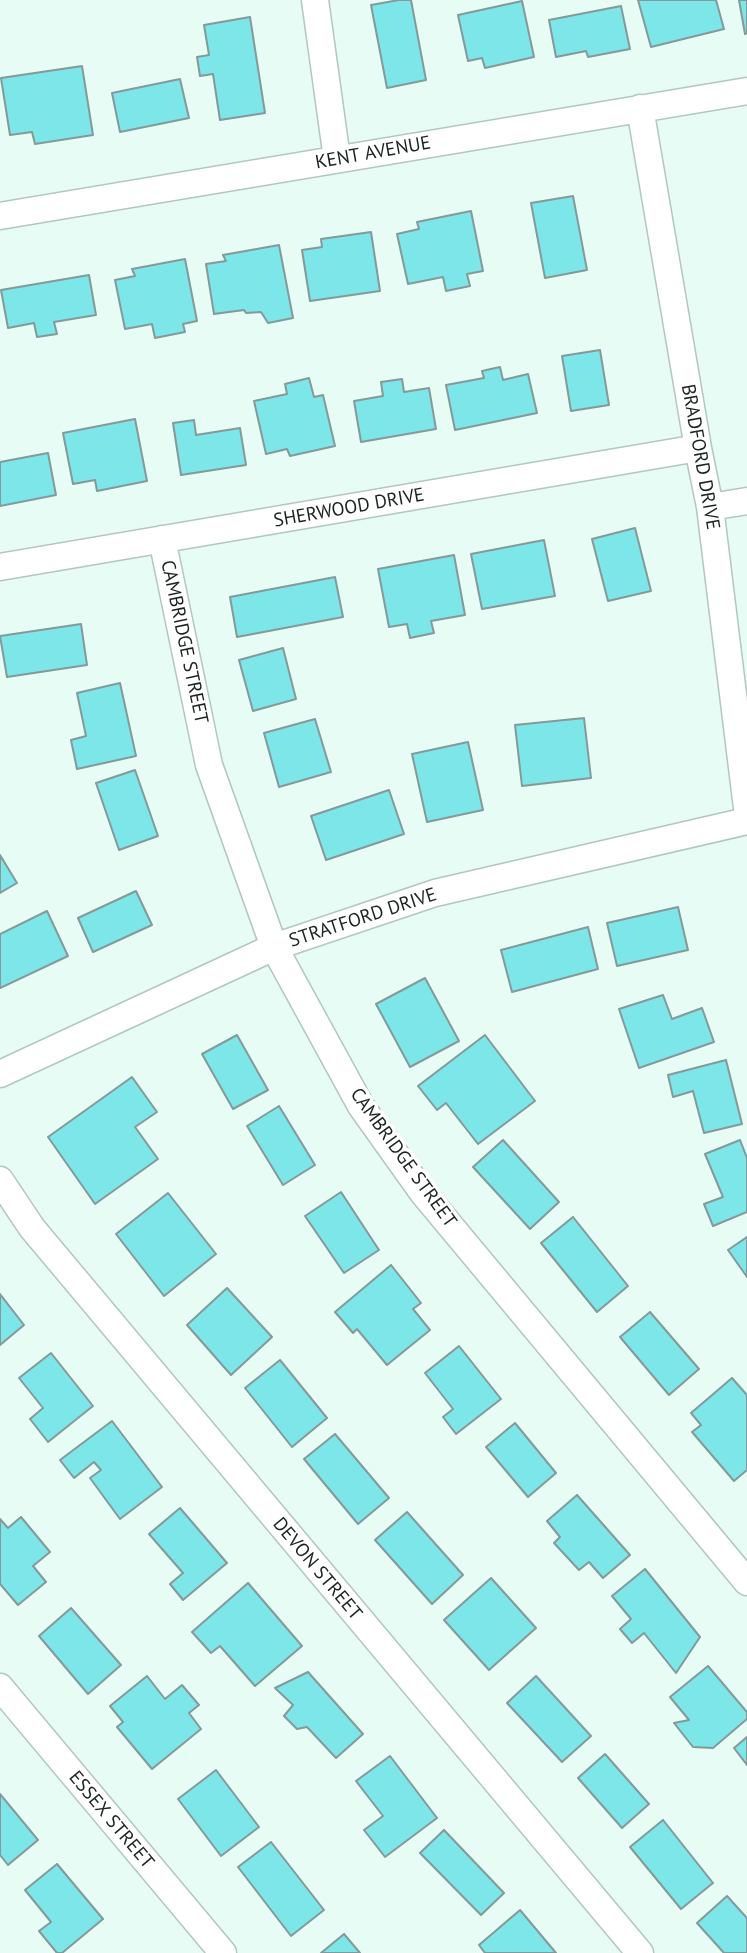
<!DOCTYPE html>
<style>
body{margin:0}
canvas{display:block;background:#e6fcf4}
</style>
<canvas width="747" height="1953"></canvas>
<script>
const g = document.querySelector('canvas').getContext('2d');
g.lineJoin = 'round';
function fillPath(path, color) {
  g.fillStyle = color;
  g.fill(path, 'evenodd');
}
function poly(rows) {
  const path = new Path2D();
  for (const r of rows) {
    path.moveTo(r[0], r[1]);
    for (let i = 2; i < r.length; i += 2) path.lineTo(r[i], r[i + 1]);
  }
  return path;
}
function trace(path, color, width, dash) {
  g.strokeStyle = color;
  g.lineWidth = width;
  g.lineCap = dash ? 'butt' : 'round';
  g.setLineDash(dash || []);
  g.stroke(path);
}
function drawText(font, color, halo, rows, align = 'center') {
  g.font = font + ' "PT Sans",sans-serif';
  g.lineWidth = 7;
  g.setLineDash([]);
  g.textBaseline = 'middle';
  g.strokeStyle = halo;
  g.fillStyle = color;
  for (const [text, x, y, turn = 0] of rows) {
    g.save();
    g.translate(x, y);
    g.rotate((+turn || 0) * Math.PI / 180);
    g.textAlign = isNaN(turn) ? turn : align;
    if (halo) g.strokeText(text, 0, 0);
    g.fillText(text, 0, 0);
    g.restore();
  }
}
const building = poly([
 [399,0,411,0,426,80,387,88,371,5,399,0],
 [638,0,716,0,724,29,651,47,638,0],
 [739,0,747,0,747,33,745,34,739,0],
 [522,1,534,57,485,68,482,58,468,61,458,15,522,1],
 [621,6,630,49,588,57,586,51,556,57,549,20,621,6],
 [250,17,265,113,220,120,213,74,200,76,197,57,209,55,204,25,250,17],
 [82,66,93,135,35,144,32,132,10,135,1,78,82,66],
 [180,79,189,118,120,132,112,93,180,79],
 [573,196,587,270,545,278,531,203,573,196],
 [471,211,483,271,467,274,470,286,446,291,443,277,408,284,397,234,419,229,417,222,471,211],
 [371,232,380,291,310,301,302,250,322,247,321,239,371,232],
 [279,245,293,318,268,323,261,312,246,313,244,310,214,314,206,264,226,261,223,255,279,245],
 [185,259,197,321,183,324,185,332,155,338,152,324,125,329,115,280,135,276,132,269,185,259],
 [89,275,96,315,54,322,57,334,37,337,34,323,8,328,1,290,89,275],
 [600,350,609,405,571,411,562,356,600,350],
 [500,367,503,380,528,374,537,413,455,430,446,385,484,378,482,371,500,367],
 [309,378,314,397,323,395,335,446,290,456,287,449,266,454,254,401,287,394,285,384,309,378],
 [402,379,404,392,429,388,436,429,361,442,354,401,383,396,381,382,402,379],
 [135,419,147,481,97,491,95,480,73,484,63,433,135,419],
 [194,420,196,435,240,428,246,465,181,475,173,423,194,420],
 [48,453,56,495,0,506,0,462,48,453],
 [635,528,651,591,608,601,592,539,635,528],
 [544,540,555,596,482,609,471,554,544,540],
 [454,555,465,615,431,621,434,633,410,638,407,624,389,627,378,569,454,555],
 [335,577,343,617,237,637,230,597,335,577],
 [81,624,87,665,7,677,0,636,81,624],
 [283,648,296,699,253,711,239,660,283,648],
 [120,683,136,756,77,769,71,740,86,736,77,693,120,683],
 [584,718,591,778,522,786,515,725,584,718],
 [315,719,331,772,279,787,264,733,315,719],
 [468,742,483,810,427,822,412,754,468,742],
 [135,770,158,836,119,850,96,783,135,770],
 [389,790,404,834,326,860,311,816,389,790],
 [0,855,17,883,0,893,0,855],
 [136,891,152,925,93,952,78,918,136,891],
 [678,907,688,950,617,966,607,923,678,907],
 [47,911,68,956,0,988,0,934,47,911],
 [588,927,598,969,512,992,501,950,588,927],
 [425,978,459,1041,410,1067,376,1004,425,978],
 [663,995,672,1019,702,1008,714,1042,639,1068,619,1009,663,995],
 [237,1035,268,1090,233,1109,202,1054,237,1035],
 [485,1035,535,1101,478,1144,446,1103,437,1110,418,1086,485,1035],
 [726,1060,742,1124,704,1133,693,1091,673,1097,668,1075,726,1060],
 [132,1077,157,1112,135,1127,158,1159,95,1204,48,1137,132,1077],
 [279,1106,315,1165,283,1185,247,1126,279,1106],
 [503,1140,559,1202,530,1229,473,1167,503,1140],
 [740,1140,747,1158,747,1212,713,1226,704,1204,723,1197,705,1154,740,1140],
 [341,1192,379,1250,344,1273,305,1216,341,1192],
 [168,1193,216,1254,164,1296,116,1234,168,1193],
 [573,1217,628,1286,597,1312,541,1243,573,1217],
 [747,1237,747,1277,728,1250,747,1237],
 [391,1265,421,1303,413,1309,430,1330,387,1365,357,1329,353,1333,335,1312,391,1265],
 [227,1288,272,1337,231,1375,187,1325,227,1288],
 [0,1294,24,1325,0,1345,0,1294],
 [650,1312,699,1369,669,1395,620,1337,650,1312],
 [459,1346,501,1399,456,1434,443,1417,453,1409,425,1373,459,1346],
 [51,1353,93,1406,48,1442,30,1419,43,1408,19,1378,51,1353],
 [280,1360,327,1418,292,1447,245,1388,280,1360],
 [732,1378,747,1395,747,1470,734,1481,692,1432,701,1425,691,1413,732,1378],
 [112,1421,162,1487,120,1519,90,1478,101,1470,94,1462,74,1478,60,1460,112,1421],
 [515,1423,556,1473,528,1497,486,1447,515,1423],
 [335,1434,389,1498,358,1524,304,1459,335,1434],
 [577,1495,630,1555,603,1578,589,1562,579,1570,554,1543,560,1537,547,1521,577,1495],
 [180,1508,227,1563,183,1600,170,1584,183,1573,149,1534,180,1508],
 [407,1512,463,1575,432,1604,375,1540,407,1512],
 [21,1517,50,1552,33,1566,46,1582,18,1605,0,1584,0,1519,8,1528,21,1517],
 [645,1569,700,1637,676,1673,644,1633,632,1643,620,1629,631,1619,612,1596,645,1569],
 [491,1578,536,1628,489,1670,444,1620,491,1578],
 [248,1583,302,1646,255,1686,220,1646,211,1653,192,1632,248,1583],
 [71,1608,121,1665,88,1694,39,1636,71,1608],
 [708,1666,747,1712,747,1719,713,1748,693,1747,674,1723,689,1720,670,1697,708,1666],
 [308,1672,363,1734,336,1758,307,1727,297,1729,284,1716,293,1705,275,1688,308,1672],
 [147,1676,165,1699,182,1685,199,1705,189,1713,201,1729,152,1769,117,1727,123,1722,110,1706,147,1676],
 [536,1676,591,1736,562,1762,507,1703,536,1676],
 [747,1737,747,1765,734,1748,747,1737],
 [605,1754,649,1804,622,1828,578,1778,605,1754],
 [390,1756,437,1818,385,1857,364,1830,383,1816,356,1781,390,1756],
 [216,1770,259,1827,221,1856,178,1799,216,1770],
 [0,1794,38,1840,8,1865,0,1855,0,1794],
 [663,1820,713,1883,681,1909,630,1847,663,1820],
 [444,1830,504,1893,481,1915,420,1853,444,1830],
 [271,1842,324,1910,291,1936,238,1867,271,1842],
 [57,1864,103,1919,62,1953,57,1953,39,1931,51,1922,25,1890,57,1864],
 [727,1896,747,1918,747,1953,724,1953,697,1923,727,1896],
 [520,1910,556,1953,485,1953,479,1945,520,1910],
 [344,1934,360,1953,321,1953,344,1934]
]);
fillPath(building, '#7ce6e8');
trace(building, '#849a9a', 2);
const minor = poly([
 [315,0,337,159],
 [640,108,698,448,710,507,747,808],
 [0,216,747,91],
 [710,507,747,501],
 [162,539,209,765,274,947,361,1106,423,1193,747,1582],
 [0,567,698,448],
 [0,1074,274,947,435,893,747,821],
 [0,1180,32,1228,640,1953],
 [0,1687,223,1953]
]);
trace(minor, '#b1c7c0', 29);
trace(minor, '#fff', 26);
drawText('19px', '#1b2320', '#fff', [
 ["KENT AVENUE",373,153,-10],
 ["BRADFORD DRIVE",700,457,80],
 ["SHERWOOD DRIVE",349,508,-10],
 ["CAMBRIDGE STREET",184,642,78],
 ["STRATFORD DRIVE",363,918,-18],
 ["CAMBRIDGE STREET",403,1158,54],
 ["DEVON STREET",317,1569,50],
 ["ESSEX STREET",111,1820,50]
]);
</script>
